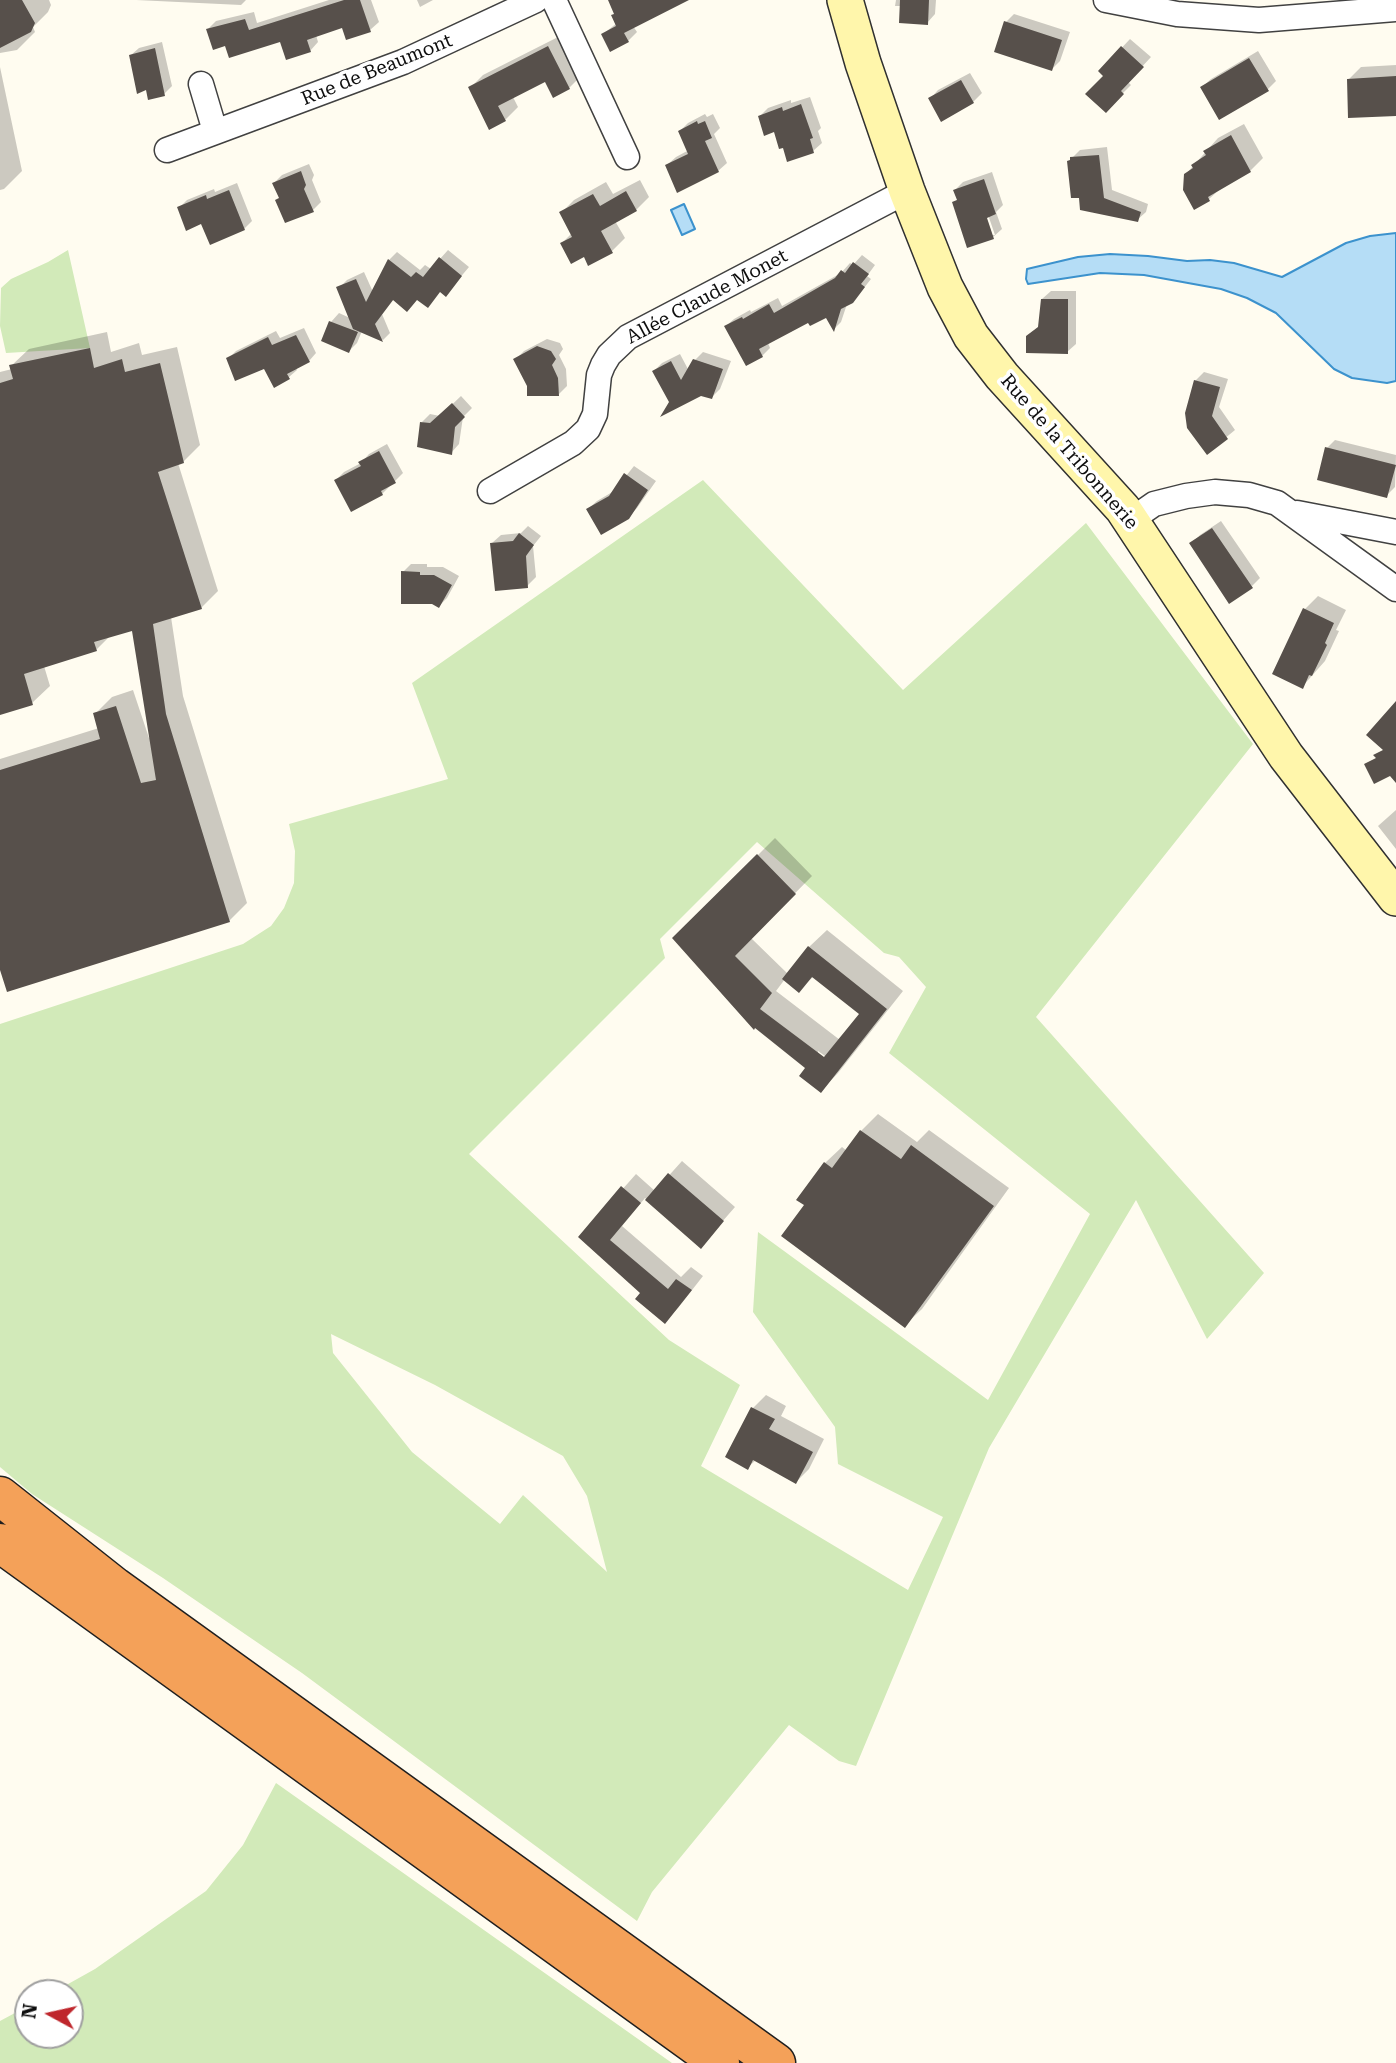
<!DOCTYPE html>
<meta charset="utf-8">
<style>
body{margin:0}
#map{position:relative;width:1396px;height:2063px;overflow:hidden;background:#fffcf0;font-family:"Roboto Serif",serif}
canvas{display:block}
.north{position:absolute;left:14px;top:1979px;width:70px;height:70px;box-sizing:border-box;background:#fff;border:2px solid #9f9f9f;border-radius:50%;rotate:278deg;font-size:19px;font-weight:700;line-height:28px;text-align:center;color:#0e0e0e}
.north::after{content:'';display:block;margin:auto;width:24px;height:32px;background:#bf262c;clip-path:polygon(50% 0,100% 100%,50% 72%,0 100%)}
</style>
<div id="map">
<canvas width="1396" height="2063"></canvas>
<div class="north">N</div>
</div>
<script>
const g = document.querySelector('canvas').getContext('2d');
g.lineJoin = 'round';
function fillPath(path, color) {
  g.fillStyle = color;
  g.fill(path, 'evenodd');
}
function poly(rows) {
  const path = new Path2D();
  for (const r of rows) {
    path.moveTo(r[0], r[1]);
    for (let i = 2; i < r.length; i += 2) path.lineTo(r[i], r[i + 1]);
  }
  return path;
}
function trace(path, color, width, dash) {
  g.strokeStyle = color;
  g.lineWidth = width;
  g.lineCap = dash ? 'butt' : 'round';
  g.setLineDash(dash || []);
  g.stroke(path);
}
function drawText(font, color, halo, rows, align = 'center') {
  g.font = font + ' "Roboto Serif",serif';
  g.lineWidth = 7;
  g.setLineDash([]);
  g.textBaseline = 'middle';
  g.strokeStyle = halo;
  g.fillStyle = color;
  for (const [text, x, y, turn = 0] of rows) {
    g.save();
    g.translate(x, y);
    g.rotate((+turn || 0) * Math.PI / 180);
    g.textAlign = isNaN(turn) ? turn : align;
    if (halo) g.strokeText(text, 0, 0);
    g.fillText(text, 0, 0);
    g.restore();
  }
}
fillPath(poly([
 [68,250,90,348,6,353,0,326,1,288,11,279,48,262],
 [703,480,903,690,1086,523,1253,744,1036,1017,1264,1273,1207,1339,1136,1200,989,1448,856,1766,839,1761,789,1725,652,1892,637,1921,302,1673,163,1578,32,1494,0,1467,0,1024,243,944,271,926,284,908,294,883,295,851,289,824,448,779,412,683],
 [757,842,884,953,899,957,926,987,889,1053,1090,1214,988,1400,758,1232,753,1312,835,1427,838,1464,943,1517,908,1590,701,1466,740,1385,669,1340,469,1154,665,958,660,939],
 [331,1334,435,1385,563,1456,587,1496,607,1572,523,1495,500,1524,412,1452,333,1353],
 [276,1783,672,2063,0,2063,0,2021,28,2006,28,2035,70,2035,70,1993,52,1993,95,1969,206,1891,243,1845]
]), '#d2eab9');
const water = poly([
 [684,204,695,229,682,235,671,210,684,204],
 [1396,233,1396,381,1387,383,1352,378,1334,369,1276,313,1247,298,1221,289,1144,275,1100,273,1028,284,1026,279,1027,269,1078,257,1110,254,1148,256,1187,261,1210,260,1234,263,1282,277,1346,243,1370,236,1396,233]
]);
fillPath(water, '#b5ddf6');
trace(water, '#3c92cd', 2);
fillPath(poly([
 [0,0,49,0,51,5,48,12,33,27,35,32,17,50,0,53],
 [136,0,246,0,241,5],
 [329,0,371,0,379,22,370,30,343,25,316,35,318,42,310,51,281,39,227,44,208,29,216,21,254,12,257,23],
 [417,0,433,0,420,7],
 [611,0,670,0,633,26,637,32,628,41,603,34,617,23],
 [896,0,936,0,935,14,927,23,902,6,895,6],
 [1014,14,1070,32,1060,61,1052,69,1006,22],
 [562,35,582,75,569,88,546,80,513,97,518,107,505,120,470,88,483,75],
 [1130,39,1151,57,1128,82,1131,85,1106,110,1105,75,1100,71],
 [162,42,172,86,164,94,131,55,139,48],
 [1258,51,1276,81,1268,89,1202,87,1211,79],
 [1396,65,1396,114,1348,80,1361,67],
 [0,67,22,171,4,189,0,190],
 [970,73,982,93,973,102,942,119,930,99,938,90],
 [810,97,821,128,818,131,822,143,813,151,760,116,768,108,791,100,791,103],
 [705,114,707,117,713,114,720,128,714,134,727,163,718,171,667,165,676,157,689,150,680,131,688,123],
 [1244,124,1263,158,1250,171,1220,189,1208,200,1186,174,1218,138],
 [1107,147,1112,190,1148,204,1146,212,1137,220,1082,209,1072,158,1080,150],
 [309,164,314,175,312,180,321,202,313,210,280,197,274,183,282,175],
 [992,172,1003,205,996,212,1002,229,993,237,954,203,958,199,955,190,963,182],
 [986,209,995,235,991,235,983,210],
 [640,180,649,197,636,210,615,221,625,238,612,251,584,255,562,243,572,233,561,213,574,200,606,182,613,194],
 [237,183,252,221,244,229,202,222,179,208,187,200,214,189,215,192],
 [448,250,469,267,453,286,418,298,394,299,382,314,390,333,383,340,362,331,357,343,349,351,323,340,331,322,339,313,350,318,339,288,347,280,364,272,373,292,389,260,397,252,420,270,425,265,431,269],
 [862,255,875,265,867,276,871,279,860,293,847,304,841,322,834,329,826,315,809,321,768,343,770,348,762,356,747,364,726,326,734,319,750,310,751,312,778,298,782,306,841,273,850,263,853,265],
 [1051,291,1076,291,1076,344,1067,352,1039,326,1042,299],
 [304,328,316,353,309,361,296,368,297,370,289,377,274,385,265,366,228,359,236,351,276,331,280,338],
 [107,332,111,352,139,343,142,355,177,347,200,445,183,462,178,463,218,591,201,608,171,617,183,696,247,903,229,921,0,964,0,759,99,728,95,714,112,697,133,690,149,738,151,738,134,628,111,635,96,650,44,666,50,686,32,703,0,713,0,372,12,369,11,366,29,349],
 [547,339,560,343,563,349,559,355,566,369,567,386,559,394,529,386,515,360,524,351],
 [703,352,731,361,720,389,712,397,701,394,671,402,654,371,662,363,680,354,689,371,695,360],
 [1204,372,1228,379,1219,407,1235,430,1207,453,1195,381],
 [461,396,472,408,463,417,459,444,451,453,422,422,430,414,440,416],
 [1335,440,1396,455,1395,487,1386,496,1327,448],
 [387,444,403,473,382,494,336,480,344,472,361,463,369,454],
 [634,466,656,481,637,508,628,517,588,509,597,501,614,491],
 [1221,521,1260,578,1252,586,1191,544,1200,535],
 [528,526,541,536,533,546,536,577,527,586,492,543,501,535,521,533],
 [411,564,427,564,427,567,443,567,459,576,447,598,439,606,403,572],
 [1318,596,1346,610,1336,630,1339,631,1325,661,1302,687,1305,609],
 [1396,810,1396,849,1378,826],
 [775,838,812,876,751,938,788,974,809,947,827,930,903,991,838,1073,821,1091,808,1068,755,1026,675,938],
 [814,976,861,1014,840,1040,776,991,785,979,799,990],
 [818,1051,832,1061,818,1055],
 [878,1114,917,1142,929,1130,1009,1188,922,1309,905,1325,807,1205,825,1163,842,1147,847,1151,861,1131],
 [682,1161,735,1207,701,1246,645,1198,622,1226,681,1277,691,1267,703,1276,678,1308,665,1321,643,1293,581,1236,636,1174,655,1191],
 [766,1395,786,1406,781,1416,824,1439,809,1469,796,1482,756,1460,747,1468,753,1408]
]), '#0003');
fillPath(poly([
 [0,0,22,0,35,23,31,32,0,48],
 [344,0,360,0,371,32,346,40,342,28,307,40,311,52,286,60,280,42,229,58,225,46,213,50,206,29,245,19,249,30],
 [608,0,689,0,624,33,629,42,610,52,601,34,616,26,611,15,614,14],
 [900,0,929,0,928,25,899,23],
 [1004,21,1062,40,1052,71,994,52],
 [548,46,570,89,553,98,545,82,498,106,506,121,489,130,468,87],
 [1121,46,1144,67,1121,91,1124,94,1106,113,1085,94,1103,76,1098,71],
 [155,48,165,96,148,100,146,90,137,94,129,55],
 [1249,58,1269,91,1219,120,1200,87],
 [1396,76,1396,116,1348,118,1347,79],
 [961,80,974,103,941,122,928,98],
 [801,104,813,138,810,139,814,153,787,162,783,148,779,149,774,132,764,136,758,116,782,107,783,111],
 [697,121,698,124,705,121,712,138,705,141,719,172,677,193,665,165,688,154,678,131],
 [1231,135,1251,172,1208,197,1210,201,1194,210,1183,190,1184,174,1193,168,1191,165,1206,155,1203,151],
 [1099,155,1104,198,1141,212,1138,222,1080,210,1079,198,1071,198,1067,161,1070,160,1070,157],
 [301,171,306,185,304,189,314,212,285,223,275,200,279,198,272,183],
 [984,179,996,214,987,218,994,239,967,248,952,202,957,200,953,190],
 [229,190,245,230,210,245,201,224,186,231,177,207,206,195,207,199],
 [626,191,637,211,601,231,613,253,588,266,584,257,571,264,560,243,572,237,559,212,593,194,600,206],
 [439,257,462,276,446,297,440,292,428,308,417,300,407,312,393,300,375,324,383,342,353,329,336,287,356,279,366,302,388,259,411,277,416,272,423,277],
 [853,262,869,274,861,284,865,287,853,303,841,309,834,332,826,318,810,326,808,323,759,349,763,357,746,366,724,326,742,317,743,319,769,304,774,313,835,278,841,270,845,273],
 [1041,299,1068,299,1068,354,1026,353,1026,336,1038,327],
 [329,321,358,332,349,353,321,341],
 [296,335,310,362,287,374,290,379,274,388,264,369,235,381,226,358,268,337,272,345],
 [537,346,551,351,556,359,552,365,558,378,559,396,527,396,527,386,513,359],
 [90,348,94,368,122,359,125,372,160,363,184,463,158,472,202,609,153,624,166,714,230,922,7,992,0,970,0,770,100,739,93,713,116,706,141,783,156,780,132,631,94,642,97,651,24,674,33,705,0,715,0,383,13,379,9,365],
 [693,359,723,369,712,399,701,396,660,417,669,402,652,371,671,361,681,380],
 [1194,380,1220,387,1212,416,1228,439,1207,455,1187,428,1185,413],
 [452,403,465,417,455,427,452,455,417,447,420,422,430,423],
 [1325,447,1396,465,1387,498,1317,480],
 [379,451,396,483,381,491,383,495,351,512,334,480,361,466,358,462],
 [624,473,648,490,629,519,601,535,586,509,609,496],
 [1212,528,1253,588,1229,604,1189,543],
 [519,533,534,545,526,556,528,588,495,591,490,543,513,541],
 [401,571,420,572,420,575,434,575,452,585,439,608,432,604,401,604],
 [1303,608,1334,623,1325,643,1327,645,1312,676,1309,675,1303,689,1272,674],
 [1396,701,1396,783,1390,776,1374,784,1364,764,1376,758,1373,755,1383,750,1366,735],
 [757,854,796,894,735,956,772,993,760,1009,824,1057,859,1014,812,977,799,993,782,979,808,946,887,1009,821,1093,799,1076,805,1068,755,1028,754,1030,672,938],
 [860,1130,901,1159,911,1145,994,1206,905,1328,781,1236,804,1205,796,1200,824,1162,832,1168],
 [668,1173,724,1221,701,1249,645,1200],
 [621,1186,641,1203,610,1240,668,1289,676,1279,692,1290,665,1324,635,1299,640,1293,578,1237],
 [751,1407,775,1419,769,1429,813,1452,796,1484,753,1460,748,1470,725,1457]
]), '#57504b');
const street = poly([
 [554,0,627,157],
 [1106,0,1177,14,1259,20,1396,9],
 [201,84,215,131],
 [167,150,403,62,536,0],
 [490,491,573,443,588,429,595,414,599,375,603,365,609,355,628,337,907,191],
 [1297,513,1396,532],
 [1131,520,1154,504,1186,496,1215,492,1249,495,1277,503,1396,589]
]);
const secondary = poly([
 [845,0,863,63,907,191,945,287,971,336,1002,376,1123,509,1286,756,1396,898]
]);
const highway = poly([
 [0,1496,115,1587,776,2063],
 [0,1543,720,2063]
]);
trace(street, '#414141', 27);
trace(secondary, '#303030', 38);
trace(highway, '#1f1f1f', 41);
trace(street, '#fff', 24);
trace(secondary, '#fff6ab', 35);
trace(highway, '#f4a159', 38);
drawText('19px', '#0e0e0e', '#fff', [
 ["Rue de Beaumont",377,70,-22],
 ["Allée Claude Monet",707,297,-28],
 ["Rue de la Tribonnerie",1069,452,49]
]);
</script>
